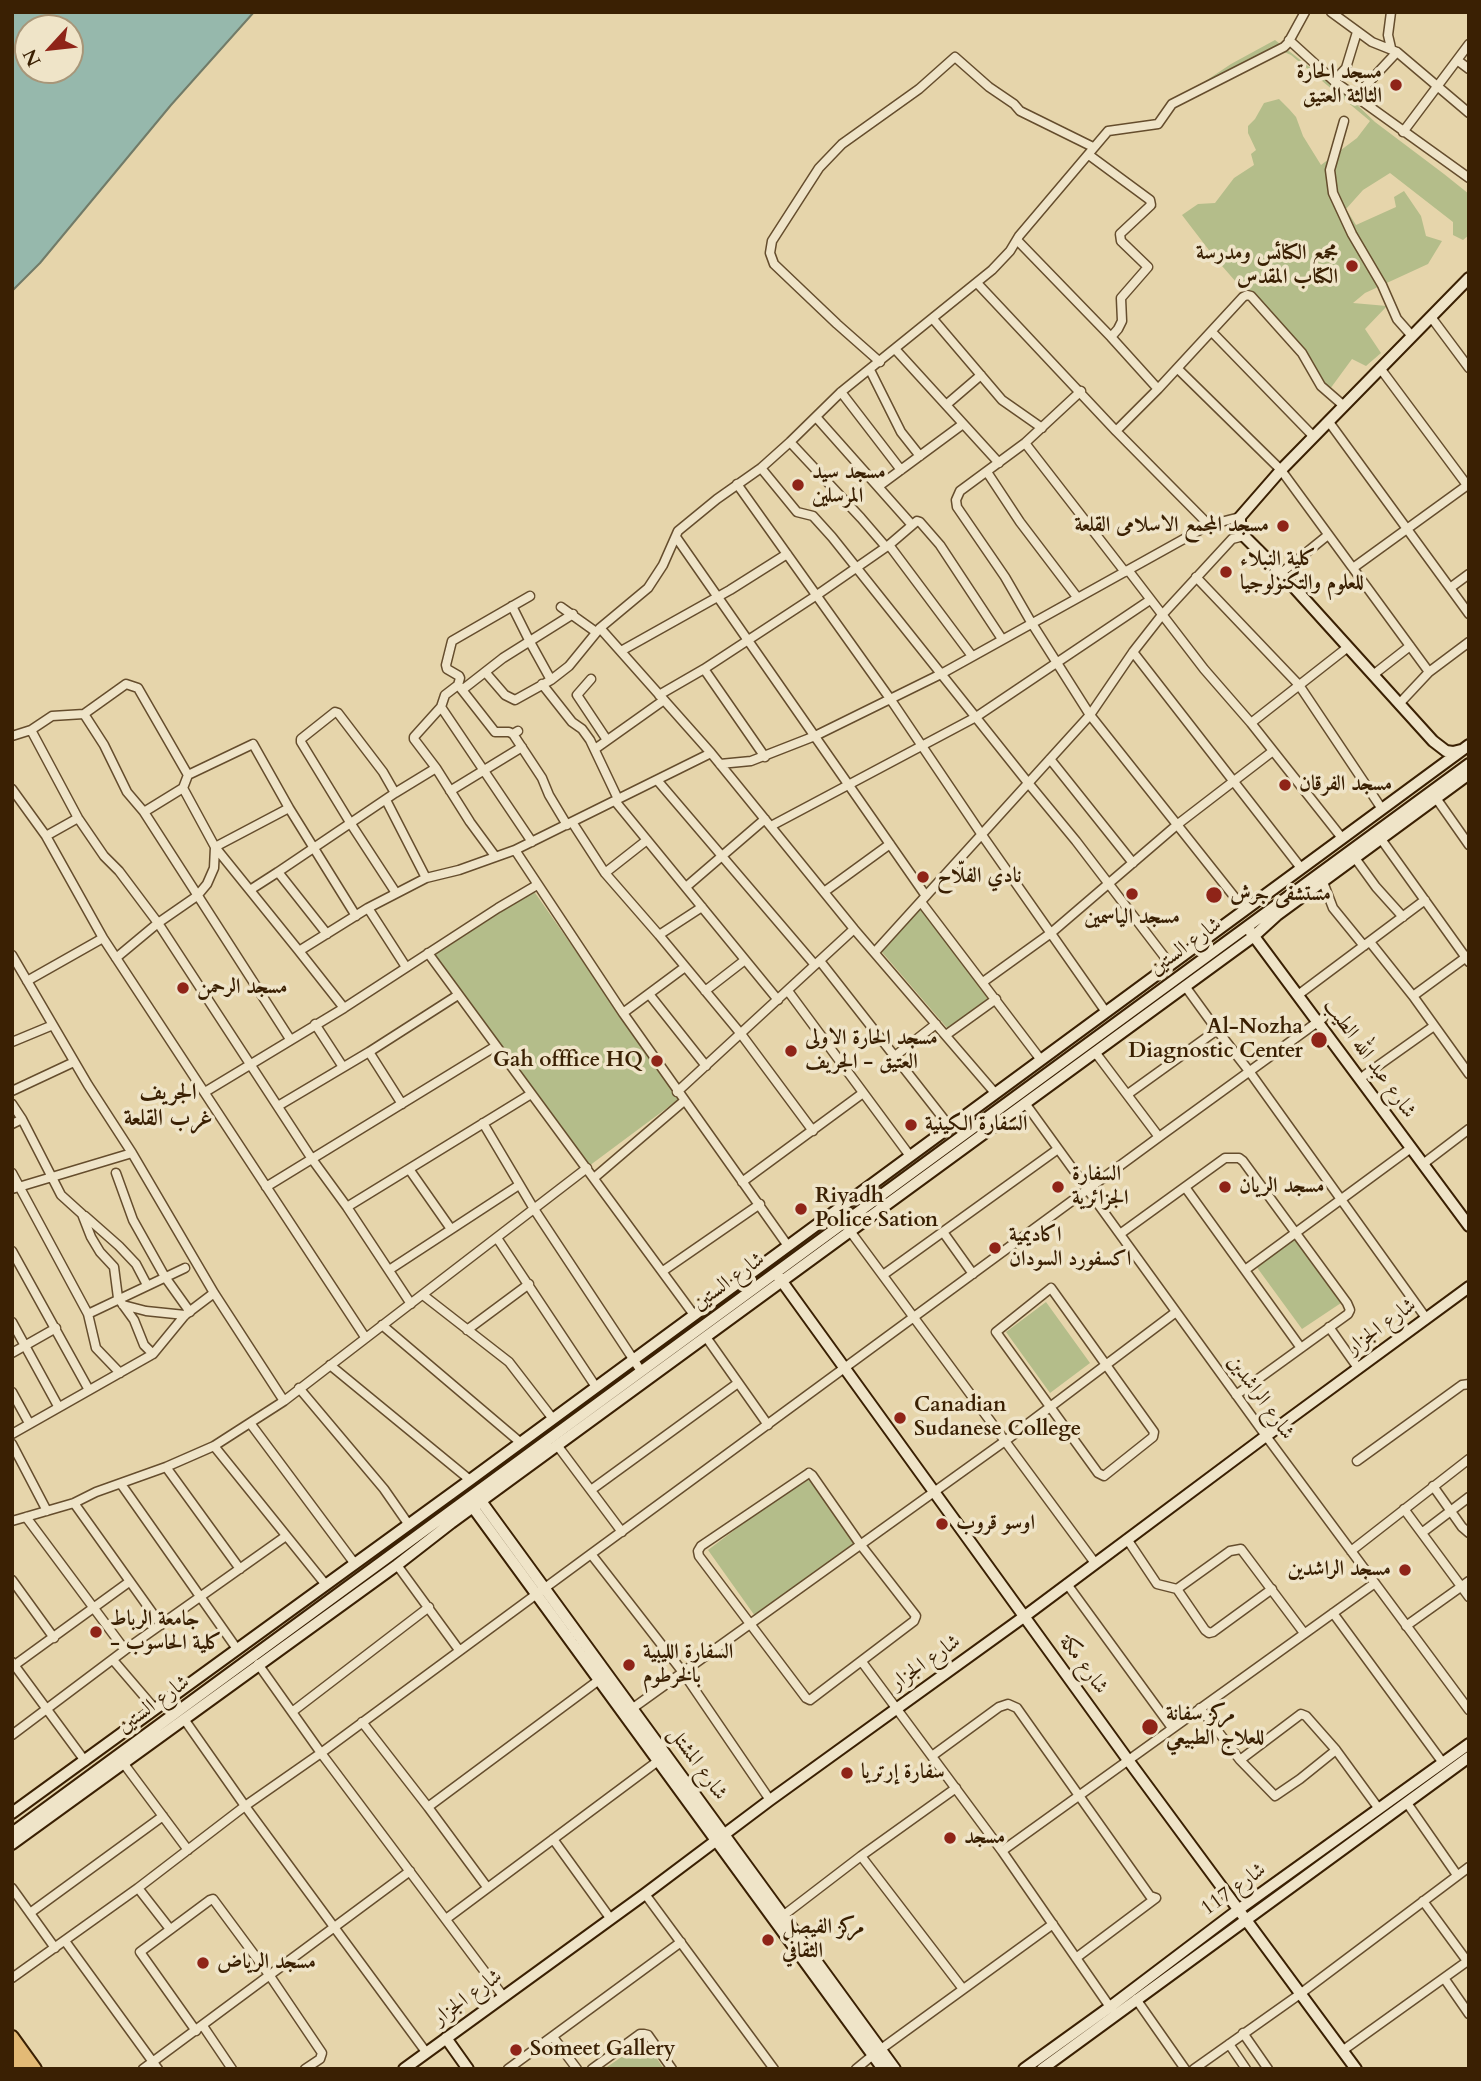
<!DOCTYPE html>
<meta charset="utf-8">
<style>
body{margin:0}
#map{position:relative;width:1481px;height:2081px;overflow:hidden;background:#e6d5ab;font-family:Cardo,serif}
canvas{display:block}
.frame{position:absolute;inset:0;border:14px solid #3a2003;pointer-events:none}
.north{position:absolute;left:14px;top:14px;width:70px;height:70px;box-sizing:border-box;background:#efe4c8;border:2px solid #a79679;border-radius:50%;rotate:243deg;font-size:19px;font-weight:700;line-height:28px;text-align:center;color:#3a2003}
.north::after{content:'';display:block;margin:auto;width:24px;height:32px;background:#8f2418;clip-path:polygon(50% 0,100% 100%,50% 72%,0 100%)}
</style>
<div id="map">
<canvas width="1481" height="2081"></canvas>
<div class="frame"></div>
<div class="north">N</div>
</div>
<script>
const g = document.querySelector('canvas').getContext('2d');
g.lineJoin = 'round';
function fillPath(path, color) {
  g.fillStyle = color;
  g.fill(path, 'evenodd');
}
function poly(rows) {
  const path = new Path2D();
  for (const r of rows) {
    path.moveTo(r[0], r[1]);
    for (let i = 2; i < r.length; i += 2) path.lineTo(r[i], r[i + 1]);
  }
  return path;
}
function trace(path, color, width, dash) {
  g.strokeStyle = color;
  g.lineWidth = width;
  g.lineCap = dash ? 'butt' : 'round';
  g.setLineDash(dash || []);
  g.stroke(path);
}
function drawText(font, color, halo, rows, align = 'center') {
  g.font = font + ' Cardo,Amiri,serif';
  g.lineWidth = 7;
  g.setLineDash([]);
  g.textBaseline = 'middle';
  g.strokeStyle = halo;
  g.fillStyle = color;
  for (const [text, x, y, turn = 0] of rows) {
    g.save();
    g.translate(x, y);
    g.rotate((+turn || 0) * Math.PI / 180);
    g.textAlign = isNaN(turn) ? turn : align;
    if (halo) g.strokeText(text, 0, 0);
    g.fillText(text, 0, 0);
    g.restore();
  }
}
fillPath(poly([
 [1275,40,1355,103,1375,122,1444,174,1469,194,1469,235,1463,240,1453,235,1453,222,1390,173,1363,190,1346,209,1356,225,1396,207,1394,197,1404,191,1421,216,1426,236,1442,241,1428,264,1365,293,1353,303,1387,306,1365,329,1381,353,1366,366,1352,359,1330,389,1215,258,1182,215,1198,204,1215,203,1234,178,1254,165,1251,154,1256,150,1248,133,1248,126,1255,119,1264,103,1279,99,1289,109,1296,117,1303,136,1321,165,1357,138,1370,121,1291,55,1282,51,1206,92,1203,85,1204,82,1231,64],
 [531,887,679,1099,589,1166,431,950],
 [923,906,990,999,948,1029,881,951],
 [1292,1234,1341,1303,1302,1329,1253,1262],
 [1046,1302,1090,1363,1050,1393,1006,1332],
 [806,1476,857,1542,755,1616,708,1550],
 [645,2041,664,2069,604,2069]
]), '#b4bd8a');
const water = poly([
 [12,12,254,12,171,105,40,263,12,291,12,12],
 [28,28,70,28,70,70,28,70,28,28]
]);
fillPath(water, '#96b8ac');
trace(water, '#717b68', 2);
const street = poly([
 [1331,12,1372,42,1397,52,1469,113],
 [1391,12,1388,35,1391,48],
 [1289,40,1334,81,1469,178],
 [1457,60,1469,69],
 [1334,81,1346,68,1357,32],
 [1356,96,1397,52],
 [1344,121,1330,170,1333,193,1352,234,1382,285,1397,319,1412,336],
 [1403,132,1469,44],
 [1089,155,1150,200,1151,205,1120,234,1121,241,1148,267,1121,298,1122,321,1118,329,1111,337],
 [1017,240,1111,337,1158,389],
 [977,283,1116,431,1209,525],
 [1431,317,1469,368],
 [933,319,1002,400,1042,428],
 [1212,332,1314,437],
 [895,349,999,463],
 [880,362,837,324,774,264,770,253,772,241,819,168,842,144,919,89,955,57,989,87,1014,104,1020,111,1093,147],
 [1380,368,1467,485],
 [1178,369,1281,470,1429,672],
 [870,370,901,432,920,456],
 [1081,391,1025,443,960,491,956,500,957,507,1005,577,1031,622,1090,715,1244,909],
 [841,392,901,470],
 [946,405,981,375],
 [816,417,912,525],
 [1329,422,1469,614],
 [1116,431,1158,389,1243,297,1247,295,1251,296,1302,353,1321,386,1344,406],
 [790,442,861,518,886,547],
 [1025,443,1125,572],
 [761,468,797,512,813,516,832,537,1029,784,1076,841,1170,964],
 [987,472,1020,522,1077,597],
 [737,484,891,700,982,835,1106,1012],
 [879,486,963,424],
 [676,537,926,896],
 [889,545,972,656],
 [1353,568,1469,484],
 [1128,570,1204,669,1251,723,1342,838],
 [1281,573,1328,535],
 [1196,577,1299,685,1382,809],
 [1450,588,1469,574],
 [512,606,530,642,551,680],
 [561,607,596,632],
 [600,628,711,753,854,929,995,1093],
 [621,651,730,590,787,554],
 [1133,652,1301,868],
 [704,669,765,757],
 [486,673,505,695,515,700,551,680,569,666,600,628,648,588,663,565,678,531,717,499,761,468,790,442,841,392,992,270,1010,251,1019,236,1108,131,1158,124,1172,104,1284,47,1288,43,1305,12],
 [1373,675,1410,646],
 [591,679,577,695,607,740],
 [542,684,572,722,582,729,590,740,618,799],
 [459,686,495,732,509,732,513,734],
 [462,690,503,658,573,614],
 [659,695,704,669,817,595,889,545,917,521,920,522,940,545,1002,639],
 [1399,704,1429,672,1469,642],
 [441,707,445,695,458,685,460,678,459,676,447,669,446,665,452,641,530,596],
 [84,714,126,684,138,688,188,775],
 [1251,723,1348,647],
 [31,730,78,818,104,856,119,871,158,923,312,1159,347,1207,411,1304],
 [518,731,513,734,542,778,549,795,567,825],
 [12,736,31,730,52,716,84,714,104,745,127,792,144,812,290,1039],
 [595,749,664,700],
 [1050,759,1133,863],
 [720,764,751,761,815,736,941,674,1209,525,1240,517],
 [657,780,815,965],
 [183,788,215,847,299,951],
 [12,789,46,836,103,938,365,1337],
 [450,791,522,747],
 [395,793,383,772,338,713,335,712,301,739,301,742,351,824,396,893],
 [1436,798,1469,845],
 [386,800,426,878],
 [615,801,778,1000],
 [144,812,183,788,188,775,253,744,289,808],
 [572,822,605,873,659,935,741,1034,813,1131],
 [771,826,976,717,1150,600],
 [46,836,78,818],
 [1381,839,1469,962],
 [515,850,623,1013,788,1246],
 [495,856,470,822,436,768,414,739,414,737,441,707,532,842],
 [1355,858,1376,887,1403,917],
 [605,873,647,840],
 [1323,882,1333,908,1364,946],
 [686,887,765,819],
 [250,890,278,872],
 [824,892,890,844],
 [921,902,1041,1060],
 [368,908,406,967],
 [327,934,278,872,395,793,436,768],
 [659,935,702,907],
 [1370,942,1413,996,1469,1074],
 [875,952,1090,715,1133,652,1162,615,1232,539,1244,536],
 [428,953,694,1315],
 [12,955,88,1085,132,1153,214,1293,284,1401],
 [116,958,158,923,197,896,207,884,214,868,215,847,289,808,356,916],
 [820,961,950,1127],
 [27,981,103,938],
 [983,982,1051,933,1178,824,1273,751],
 [1185,986,1217,1030,1249,1071,1426,1318],
 [705,991,745,960],
 [788,991,910,1156],
 [649,994,706,1066],
 [1298,995,1425,900],
 [1413,996,1469,955],
 [344,1008,299,951,368,908,426,878,459,870,515,850,711,753],
 [623,1013,685,967],
 [315,1024,343,1067],
 [946,1035,996,999],
 [12,1042,53,1025],
 [369,1052,402,1104],
 [1095,1052,1159,1137,1323,1018],
 [895,1056,936,1024],
 [1365,1075,1434,1026],
 [12,1091,74,1062],
 [205,1092,344,1008,498,908,537,885],
 [677,1092,854,929],
 [1128,1094,1217,1030],
 [1025,1103,1266,1436,1469,1710],
 [12,1104,22,1119,12,1124],
 [278,1106,369,1052,458,995],
 [22,1119,61,1195,82,1214,91,1237,100,1252,114,1267,118,1298,134,1320,144,1345,153,1354],
 [483,1123,534,1209,641,1371],
 [1423,1164,1469,1129],
 [409,1169,451,1229],
 [12,1173,88,1314,96,1348,120,1373],
 [116,1173,133,1220,165,1277,190,1312],
 [594,1178,684,1101],
 [742,1182,863,1093],
 [266,1187,496,1046],
 [1185,1187,1301,1348],
 [12,1189,132,1153],
 [347,1207,531,1094],
 [85,1216,119,1246,136,1264,147,1285],
 [850,1231,1095,1563],
 [943,1232,973,1274],
 [1120,1234,1225,1158,1239,1158,1243,1161,1347,1303,1350,1310,1348,1314,1236,1395],
 [497,1238,596,1387],
 [12,1251,89,1390],
 [389,1270,519,1185],
 [1245,1270,1411,1148],
 [663,1271,760,1204],
 [883,1275,1058,1149],
 [1051,1288,1154,1432,1153,1437,1104,1476,1098,1473,996,1332,1051,1288],
 [423,1295,509,1362,553,1419],
 [123,1305,146,1311,185,1315],
 [88,1314,185,1268],
 [12,1322,58,1406],
 [382,1325,521,1443],
 [1329,1327,1358,1368],
 [467,1330,529,1284],
 [706,1337,768,1425],
 [12,1353,56,1328],
 [330,1365,470,1480],
 [299,1388,384,1489,409,1525],
 [12,1392,29,1423],
 [250,1423,355,1564],
 [12,1434,153,1354,185,1315,214,1293],
 [12,1444,47,1511],
 [557,1445,622,1532],
 [214,1446,326,1585],
 [1357,1461,1462,1385,1469,1384],
 [166,1467,240,1569],
 [809,1473,812,1475,860,1544,916,1616,914,1621,810,1700,806,1698,699,1556,698,1551,701,1546,809,1473],
 [121,1484,237,1649],
 [1433,1486,1462,1527,1469,1533],
 [591,1490,738,1383],
 [74,1503,161,1625],
 [1404,1509,1469,1597],
 [26,1517,125,1650],
 [12,1521,74,1503,96,1492,166,1467,214,1446,284,1401,587,1168],
 [1423,1532,1469,1497],
 [1127,1539,1157,1584,1177,1589,1205,1630,1209,1633,1213,1632,1272,1589],
 [1351,1551,1469,1459],
 [397,1565,459,1650],
 [12,1580,54,1638],
 [1067,1584,1172,1728],
 [1177,1589,1230,1551,1241,1549,1304,1633],
 [1333,1613,1443,1763],
 [1406,1626,1469,1581],
 [113,1660,155,1709],
 [12,1662,85,1761],
 [862,1662,1002,1851,1110,2007],
 [258,1664,321,1753,503,1996],
 [12,1667,129,1582],
 [633,1708,1005,1441,1176,1312],
 [1200,1708,1240,1760,1275,1796,1300,1779,1336,1750],
 [292,1712,429,1607],
 [184,1719,245,1806,426,2052],
 [362,1722,428,1807,487,1887],
 [12,1735,125,1650,286,1536],
 [932,1756,999,1707,1008,1704,1017,1708,1150,1896,1156,1898,1076,1958],
 [1240,1760,1301,1714,1306,1716,1336,1750,1379,1809],
 [124,1764,188,1850],
 [770,1800,682,1671,591,1554,1159,1137],
 [1407,1803,1457,1875],
 [428,1807,599,1680],
 [553,1839,610,1918],
 [1002,1851,1375,1583],
 [861,1856,963,1989],
 [12,1888,55,1948],
 [138,1888,170,1929],
 [645,1894,774,2069],
 [1423,1901,1467,1961],
 [30,1913,163,1816],
 [784,1915,861,1856,956,1788],
 [446,1919,658,1761],
 [65,1941,158,2069],
 [12,1978,138,1888,245,1806,321,1753,591,1554],
 [1444,1978,1469,2014],
 [1136,1999,1185,2069],
 [203,2026,232,2069],
 [196,2031,140,1952,210,1900,213,1899,270,1976,322,2053,320,2059,305,2069],
 [1243,2033,1268,2069],
 [553,2037,577,2069],
 [1229,2044,1246,2069],
 [881,2049,1053,1924],
 [1342,2051,1469,1960],
 [143,2069,410,1871],
 [508,2069,681,1942],
 [592,2069,640,2034,644,2034,648,2035,672,2069],
 [856,2069,873,2055],
 [1194,2069,1300,1994,1469,1867]
]);
const secondary = poly([
 [1461,750,1453,752,1446,751,1433,741,1281,573,1244,536,1240,529,1240,517,1281,470,1469,278],
 [1250,931,1469,1226],
 [778,1276,1128,1760,1356,2069],
 [478,1497,895,2069],
 [469,1502,883,2069],
 [12,1813,470,1480,1469,745],
 [12,1833,1469,764],
 [12,1844,397,1565,451,1523,1254,936,1277,915,1469,774],
 [446,2038,468,2069],
 [404,2069,645,1894,770,1800,1025,1616,1266,1436,1469,1287],
 [1024,2069,1110,2007,1238,1910,1469,1744],
 [1042,2069,1469,1757]
]);
const primary = poly([
 [12,2037,35,2069],
 [12,2055,23,2069]
]);
trace(street, '#654d2d', 11);
trace(secondary, '#3a2003', 14);
trace(primary, '#3a2003', 16);
trace(street, '#efe4c8', 8);
trace(secondary, '#efe4c8', 10);
trace(primary, '#e3ba76', 12);
for (const [x, y, r, color] of [
 [1396,85,7,"#8f2418"],
 [1352,266,7,"#8f2418"],
 [798,485,7,"#8f2418"],
 [1283,526,7,"#8f2418"],
 [1226,572,7,"#8f2418"],
 [1285,785,7,"#8f2418"],
 [923,877,7,"#8f2418"],
 [1132,894,7,"#8f2418"],
 [1214,895,9,"#8f2418"],
 [183,988,7,"#8f2418"],
 [1319,1040,9,"#8f2418"],
 [791,1051,7,"#8f2418"],
 [657,1061,7,"#8f2418"],
 [911,1125,7,"#8f2418"],
 [1058,1187,7,"#8f2418"],
 [1225,1187,7,"#8f2418"],
 [801,1209,7,"#8f2418"],
 [995,1248,7,"#8f2418"],
 [900,1418,7,"#8f2418"],
 [942,1524,7,"#8f2418"],
 [1405,1570,7,"#8f2418"],
 [96,1632,7,"#8f2418"],
 [629,1665,7,"#8f2418"],
 [1150,1727,9,"#8f2418"],
 [847,1773,7,"#8f2418"],
 [950,1838,7,"#8f2418"],
 [768,1940,7,"#8f2418"],
 [203,1963,7,"#8f2418"],
 [516,2050,7,"#8f2418"]
]) {
  const dot = new Path2D();
  dot.arc(x, y, r, 0, 2 * Math.PI);
  g.fillStyle = color;
  g.fill(dot);
  trace(dot, '#efe4c8', 2.5);
}
drawText('bold 21px', '#3a2003', '#efe4c8', [
 ["مسجد الحارة",1382,73,"right"],
 ["الثالثة العتيق",1382,97,"right"],
 ["مجمع الكنائس ومدرسة",1338,254,"right"],
 ["الكتاب المقدس",1338,278,"right"],
 ["مسجد سيد",812,473],
 ["المرسلين",812,497],
 ["مسجد المجمع الاسلامى القلعة",1269,526,"right"],
 ["كلية النبلاء",1240,560],
 ["للعلوم والتكنولوجيا",1240,584],
 ["مسجد الفرقان",1299,785],
 ["نادي الفلّاح",937,877],
 ["مستشفى جرش",1230,895],
 ["مسجد الياسمين",1132,918,"center"],
 ["مسجد الرحمن",197,988],
 ["Al-Nozha",1303,1028,"right"],
 ["Diagnostic Center",1303,1052,"right"],
 ["مسجد الحارة الاولى",805,1039],
 ["العتيق - الجريف",805,1063],
 ["Gah offfice HQ",643,1061,"right"],
 ["السفارة الكينية",925,1125],
 ["السفارة",1072,1175],
 ["الجزائرية",1072,1199],
 ["مسجد الريان",1239,1187],
 ["Riyadh",815,1197],
 ["Police Sation",815,1221],
 ["اكاديمية",1009,1236],
 ["اكسفورد السودان",1009,1260],
 ["Canadian",914,1406],
 ["Sudanese College",914,1430],
 ["اوسو قروب",956,1524],
 ["مسجد الراشدين",1391,1570,"right"],
 ["جامعة الرباط",110,1620],
 ["- كلية الحاسوب",110,1644],
 ["السفارة الليبية",643,1653],
 ["بالخرطوم",643,1677],
 ["مركز سفانة",1166,1715],
 ["للعلاج الطبيعي",1166,1739],
 ["سفارة إرتريا",861,1773],
 ["مسجد",964,1838],
 ["مركز الفيصل",782,1928],
 ["الثقافي",782,1952],
 ["مسجد الرياض",217,1963],
 ["Someet Gallery",530,2050]
], 'left');
drawText('21px', '#3a2003', '#efe4c8', [
 ["شارع الستين",1186,947,-36],
 ["شارع عبد الله الطيب",1369,1059,54],
 ["شارع الستين",729,1282,-36],
 ["شارع الجزار",1382,1327,-36],
 ["شارع الراشدين",1260,1398,54],
 ["شارع الجزار",926,1663,-35],
 ["شارع مكة",1083,1665,54],
 ["شارع الستين",154,1705,-36],
 ["شارع المشتل",697,1764,54],
 ["شارع 117",1234,1890,-36],
 ["شارع الجزار",468,1998,-36]
]);
drawText('bold 23px', '#3a2003', '#efe4c8', [
 ["الجريف",168,1094],
 ["غرب القلعة",168,1120]
]);
</script>
